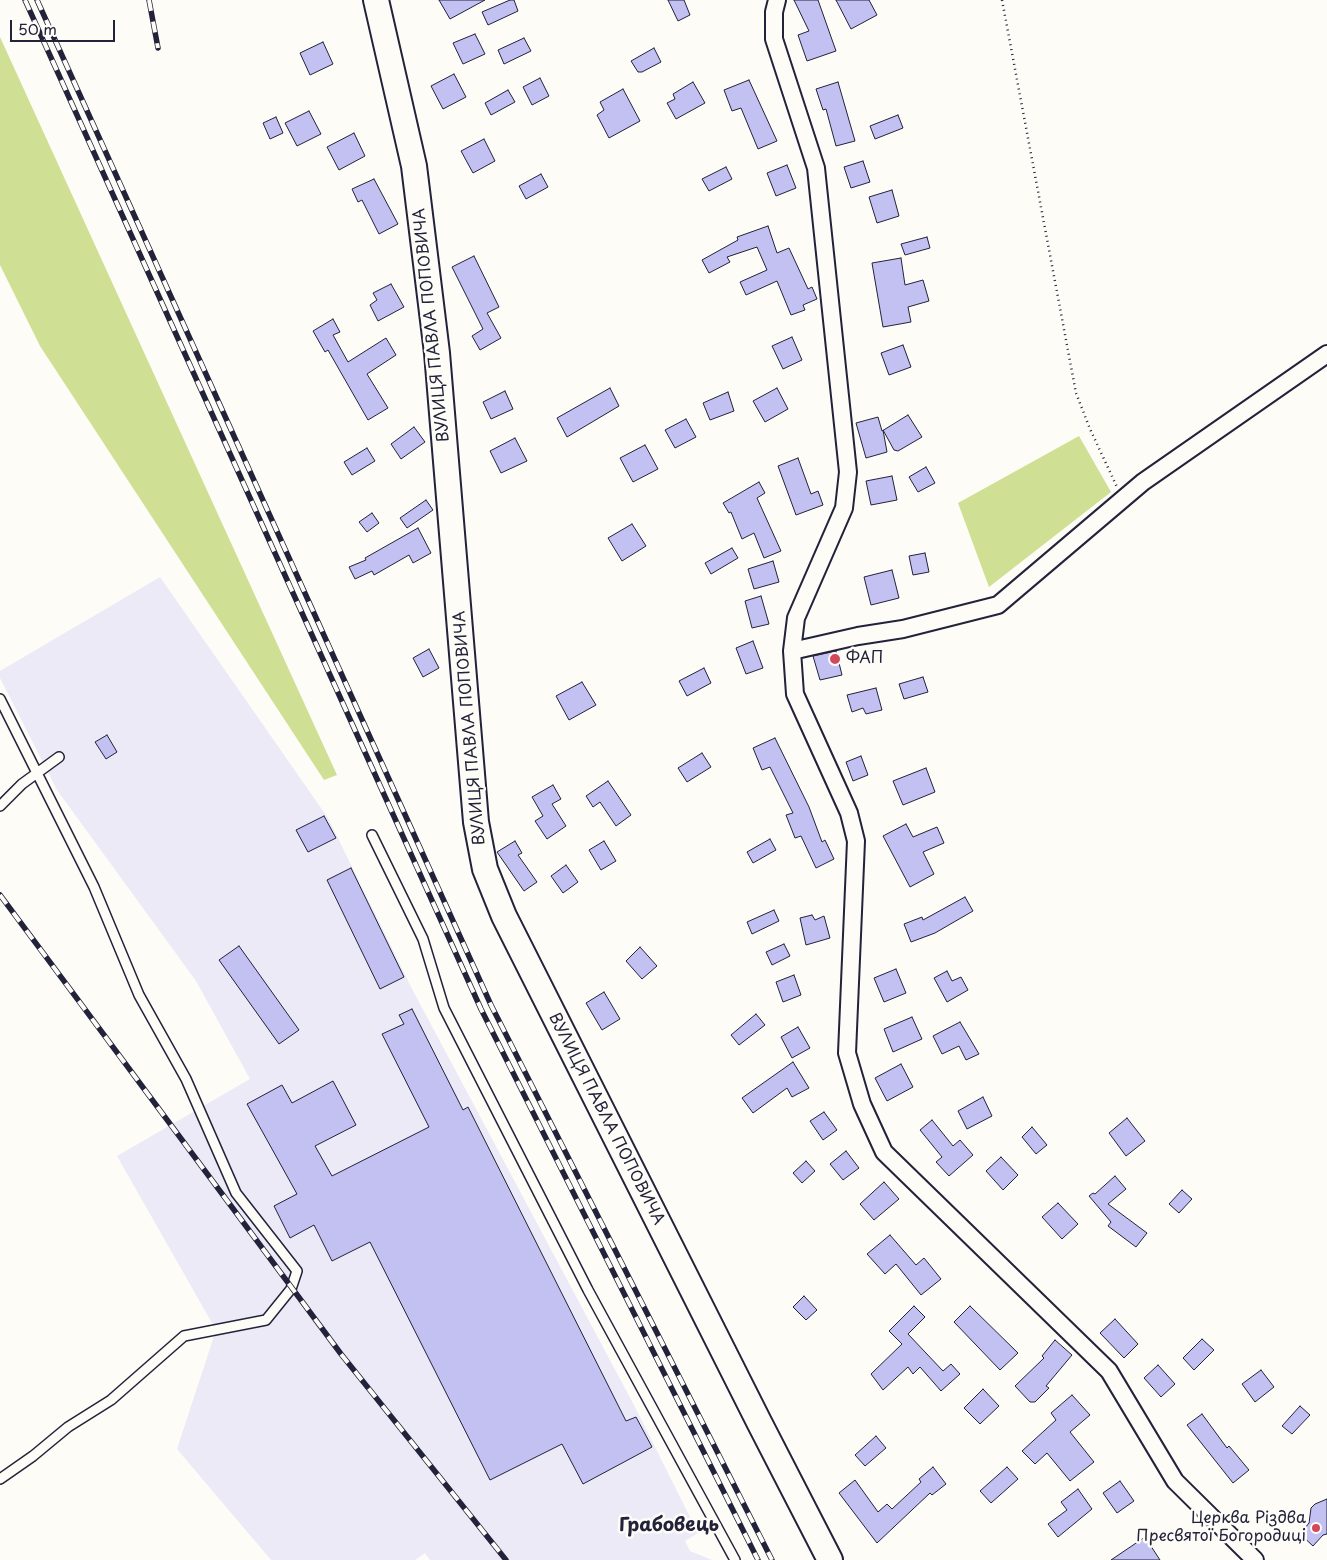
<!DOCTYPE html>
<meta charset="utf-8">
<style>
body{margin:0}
#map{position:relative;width:1327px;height:1560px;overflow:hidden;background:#fdfcf7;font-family:"Playpen Sans",sans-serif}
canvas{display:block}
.scale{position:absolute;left:10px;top:20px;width:105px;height:22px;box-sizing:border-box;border:2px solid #22223b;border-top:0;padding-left:6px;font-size:15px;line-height:18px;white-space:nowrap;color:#22223b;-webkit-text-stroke:4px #fdfcf7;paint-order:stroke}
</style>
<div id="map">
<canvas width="1327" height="1560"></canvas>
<div class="scale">50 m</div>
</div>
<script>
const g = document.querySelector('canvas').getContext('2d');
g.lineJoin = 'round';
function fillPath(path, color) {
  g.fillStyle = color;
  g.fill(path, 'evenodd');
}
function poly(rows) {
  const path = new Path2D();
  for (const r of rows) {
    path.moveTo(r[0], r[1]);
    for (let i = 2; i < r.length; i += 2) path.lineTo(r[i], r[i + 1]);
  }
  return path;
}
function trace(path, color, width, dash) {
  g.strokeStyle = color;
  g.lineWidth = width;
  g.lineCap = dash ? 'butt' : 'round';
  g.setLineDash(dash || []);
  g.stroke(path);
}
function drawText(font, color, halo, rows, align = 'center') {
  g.font = font + ' "Playpen Sans",sans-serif';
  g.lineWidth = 5;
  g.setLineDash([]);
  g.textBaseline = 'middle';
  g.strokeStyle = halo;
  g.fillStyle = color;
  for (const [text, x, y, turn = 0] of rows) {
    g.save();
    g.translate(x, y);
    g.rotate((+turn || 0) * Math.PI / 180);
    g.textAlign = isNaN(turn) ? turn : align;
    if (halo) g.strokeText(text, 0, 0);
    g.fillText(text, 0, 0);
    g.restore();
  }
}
fillPath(poly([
 [160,577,328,818,411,987,635,1407,698,1533,685,1541,690,1551,712,1560,430,1560,425,1553,415,1560,271,1560,177,1449,216,1330,117,1156,250,1079,196,981,57,790,0,678,0,671]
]), '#eceaf6');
fillPath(poly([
 [0,37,337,775,324,780,40,346,0,265],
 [1079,436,1111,492,989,587,958,503]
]), '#cfe094');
const building = poly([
 [439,0,485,0,450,19,439,0],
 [510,0,514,0,518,11,488,25,482,12,510,0],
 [668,0,684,0,690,15,678,21,668,0],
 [794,0,818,0,836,51,807,61,798,35,809,31,794,0],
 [836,0,869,0,877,15,851,29,836,0],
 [475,34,485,54,463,64,453,43,475,34],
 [524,38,531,51,504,64,498,50,524,38],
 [323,42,333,64,310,75,300,53,323,42],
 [654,48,661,62,642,72,638,72,631,61,654,48],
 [454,74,466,97,443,109,431,86,454,74],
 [540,78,549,96,532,105,523,87,540,78],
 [749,80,777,141,758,149,741,108,732,111,724,90,749,80],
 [693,82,705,103,676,119,667,103,675,99,673,94,693,82],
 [838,82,855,141,836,146,826,109,823,110,816,89,838,82],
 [623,89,640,121,609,138,597,115,604,110,600,102,623,89],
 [508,90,515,102,491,115,485,103,508,90],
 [309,111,321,134,297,146,285,123,309,111],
 [898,115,903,128,875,139,870,126,898,115],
 [276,117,283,133,270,139,263,123,276,117],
 [354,133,365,156,339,170,327,147,354,133],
 [484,139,495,161,473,173,461,151,484,139],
 [863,161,870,182,851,188,844,167,863,161],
 [787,165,796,188,776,196,767,173,787,165],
 [726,167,732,179,709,191,702,179,726,167],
 [541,174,548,187,526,199,519,186,541,174],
 [374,179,398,224,379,234,362,200,358,202,352,189,374,179],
 [892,190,899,216,877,223,869,197,892,190],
 [768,226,777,253,789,248,808,289,812,287,817,299,803,305,805,310,791,315,777,281,746,295,740,282,767,270,757,247,727,257,730,262,709,273,702,260,738,240,737,237,768,226],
 [927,237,930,248,905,255,901,244,927,237],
 [474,256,499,307,487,313,501,338,480,350,472,336,483,329,452,267,474,256],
 [901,258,905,285,923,280,929,301,908,307,911,322,883,327,872,263,901,258],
 [391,284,404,307,378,321,370,305,377,300,373,293,391,284],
 [333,319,340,332,333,335,348,362,386,338,396,355,367,374,388,408,368,420,328,350,325,352,313,331,333,319],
 [792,337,802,360,783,369,772,346,792,337],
 [903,345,911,367,889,375,881,353,903,345],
 [610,388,619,406,567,437,557,418,610,388],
 [777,388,788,409,765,422,753,401,777,388],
 [505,391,513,409,491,419,483,402,505,391],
 [728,392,734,411,710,420,703,403,728,392],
 [908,415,922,437,898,451,894,450,883,430,887,452,866,458,856,423,878,417,882,431,908,415],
 [686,419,696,437,675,448,665,430,686,419],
 [414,427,425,442,401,459,391,444,414,427],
 [515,438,527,461,501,473,490,451,515,438],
 [645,445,658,469,633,482,620,458,645,445],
 [367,448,375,461,352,475,344,462,367,448],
 [798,458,811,494,818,491,823,505,796,515,778,466,798,458],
 [926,467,935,483,918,492,909,477,926,467],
 [892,476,897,500,871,505,866,481,892,476],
 [759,482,765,493,757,498,781,551,764,558,754,533,742,539,731,512,729,513,723,503,759,482],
 [426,500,433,510,407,528,400,518,426,500],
 [372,513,379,523,367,532,359,522,372,513],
 [632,524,646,546,622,561,608,538,632,524],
 [418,528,431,553,413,563,409,555,374,575,372,571,355,579,349,567,366,560,365,558,418,528],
 [732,548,738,558,711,574,705,563,732,548],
 [925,553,929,572,913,575,909,556,925,553],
 [773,561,779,582,754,589,748,569,773,561],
 [892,570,899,598,871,605,864,577,892,570],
 [761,596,769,624,752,628,745,601,761,596],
 [753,641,763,668,746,674,736,648,753,641],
 [429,649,439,668,423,677,413,658,429,649],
 [836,651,842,675,820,680,813,656,836,651],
 [704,668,711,683,687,696,679,681,704,668],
 [923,677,928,692,904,699,899,684,923,677],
 [582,682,596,705,569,720,556,696,582,682],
 [876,688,882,710,866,714,863,708,852,712,847,695,876,688],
 [107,735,117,752,106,759,95,742,107,735],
 [775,738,809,807,822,842,825,840,834,859,816,868,801,836,795,838,786,815,793,813,770,767,762,770,753,748,775,738],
 [702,753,711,767,687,782,678,768,702,753],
 [861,756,868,775,853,781,846,762,861,756],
 [926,768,935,792,903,805,893,781,926,768],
 [608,781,631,815,616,826,600,802,593,807,586,796,608,781],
 [553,785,561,799,552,804,566,826,547,839,535,821,543,816,532,797,553,785],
 [324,816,336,838,308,852,296,830,324,816],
 [906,824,913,837,937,827,944,843,923,852,934,874,910,887,883,836,906,824],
 [770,839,776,850,753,863,747,852,770,839],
 [515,841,522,853,518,855,537,882,524,891,497,852,515,841],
 [604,841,616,861,601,870,589,850,604,841],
 [566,865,578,882,563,893,551,876,566,865],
 [351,868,404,977,380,989,327,880,351,868],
 [965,897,973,911,935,933,911,942,904,924,922,917,923,920,965,897],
 [774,910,779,921,752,934,747,922,774,910],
 [812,915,815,920,824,916,830,938,806,945,800,918,812,915],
 [784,944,790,956,772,965,766,952,784,944],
 [239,946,299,1030,279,1044,219,960,239,946],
 [640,947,657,966,642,979,626,961,640,947],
 [896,969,906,993,884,1002,874,978,896,969],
 [947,971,952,981,961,977,968,990,947,1002,934,978,947,971],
 [794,975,801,995,783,1002,776,982,794,975],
 [604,992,620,1019,602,1030,586,1003,604,992],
 [412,1009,463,1110,468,1107,626,1421,636,1417,652,1447,583,1484,562,1444,490,1480,370,1242,332,1261,314,1225,290,1238,274,1206,297,1194,247,1104,282,1085,292,1103,333,1081,356,1125,315,1146,332,1176,429,1127,382,1034,404,1024,399,1015,412,1009],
 [756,1014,765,1025,739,1045,731,1035,756,1014],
 [912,1017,922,1039,893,1052,884,1029,912,1017],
 [960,1022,979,1054,966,1060,959,1046,942,1054,933,1036,960,1022],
 [798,1027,810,1048,792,1058,781,1037,798,1027],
 [793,1062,809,1088,792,1097,787,1088,753,1113,742,1098,793,1062],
 [901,1064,913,1087,887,1101,875,1078,901,1064],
 [983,1097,992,1116,967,1129,958,1111,983,1097],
 [824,1112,837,1130,823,1140,810,1121,824,1112],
 [1127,1118,1145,1141,1126,1156,1109,1133,1127,1118],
 [932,1120,953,1146,960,1140,973,1155,949,1176,936,1162,942,1157,920,1130,932,1120],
 [1032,1127,1047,1145,1036,1154,1022,1137,1032,1127],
 [846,1151,859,1168,843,1180,830,1164,846,1151],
 [1001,1157,1018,1175,1003,1190,986,1171,1001,1157],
 [806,1161,815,1171,802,1183,793,1173,806,1161],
 [1115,1176,1126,1189,1108,1204,1147,1233,1136,1247,1108,1226,1111,1222,1089,1196,1093,1193,1095,1194,1115,1176],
 [884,1182,899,1199,874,1220,860,1204,884,1182],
 [1182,1190,1192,1199,1179,1213,1169,1204,1182,1190],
 [1058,1203,1078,1224,1062,1239,1042,1217,1058,1203],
 [890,1235,916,1265,924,1258,941,1279,921,1295,896,1264,885,1274,867,1254,890,1235],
 [804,1296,817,1310,806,1320,793,1307,804,1296],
 [914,1306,925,1317,908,1334,943,1371,951,1364,960,1374,941,1391,920,1367,913,1374,908,1367,883,1390,871,1374,902,1344,889,1331,914,1306],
 [970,1306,1018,1353,1000,1370,954,1322,970,1306],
 [1115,1319,1138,1344,1124,1358,1100,1333,1115,1319],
 [1202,1339,1214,1350,1194,1370,1183,1358,1202,1339],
 [1055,1340,1072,1355,1046,1386,1049,1388,1035,1402,1030,1402,1015,1386,1044,1358,1042,1356,1055,1340],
 [1158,1365,1175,1384,1161,1397,1144,1378,1158,1365],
 [1261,1370,1274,1387,1255,1402,1242,1384,1261,1370],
 [983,1389,999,1406,980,1424,964,1408,983,1389],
 [1072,1395,1090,1415,1070,1432,1094,1462,1070,1481,1047,1453,1035,1464,1022,1451,1056,1420,1051,1413,1072,1395],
 [1300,1406,1310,1415,1292,1434,1282,1426,1300,1406],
 [1202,1414,1227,1448,1229,1446,1249,1470,1233,1483,1187,1425,1202,1414],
 [876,1436,886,1448,865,1466,855,1455,876,1436],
 [933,1467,946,1484,932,1495,930,1493,877,1543,839,1493,855,1480,878,1512,887,1504,892,1509,921,1482,919,1479,933,1467],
 [1007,1467,1018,1479,991,1503,980,1491,1007,1467],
 [1120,1481,1134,1501,1117,1513,1103,1493,1120,1481],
 [1078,1489,1092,1509,1058,1537,1048,1524,1067,1510,1061,1502,1078,1489],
 [1327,1499,1327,1534,1323,1535,1313,1546,1300,1534,1309,1523,1311,1508,1315,1504,1327,1499],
 [1145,1537,1160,1560,1111,1560,1145,1537]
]);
fillPath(building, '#c3c0f2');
trace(building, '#22223b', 1);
const lane = poly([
 [0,699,94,887,139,995,186,1079,236,1193,297,1271,291,1289,266,1320,184,1336,111,1400,68,1427,33,1456,0,1479],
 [0,806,22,784,59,757],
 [372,835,423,939,444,1008,588,1290,735,1560]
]);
const street = poly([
 [777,0,774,12,774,39,816,168,848,472,844,508,796,618,792,651,795,694,849,813,856,841,847,1053,862,1104,884,1152,1109,1371,1175,1481,1255,1560],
 [792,651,858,636,903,629,998,605,1143,482,1327,354]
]);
const secondary = poly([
 [376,0,414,166,437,353,476,822,485,869,504,916,759,1422,830,1560]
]);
trace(lane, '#22223b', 12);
trace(street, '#22223b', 20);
trace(secondary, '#22223b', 28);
trace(poly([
 [1002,0,1076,393,1090,429,1117,487]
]), '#22223b', 2.5, [1, 4]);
trace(lane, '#fdfcf7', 9);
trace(street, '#fdfcf7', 16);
trace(secondary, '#fdfcf7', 24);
const rail = poly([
 [25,0,481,1009,758,1560],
 [37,0,491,1005,772,1560],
 [149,0,158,48],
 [0,895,341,1354,506,1560]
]);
trace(rail, '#22223b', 5.5);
trace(rail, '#fdfcf7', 4, [11]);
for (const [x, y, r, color] of [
 [835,659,6,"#d1495b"],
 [1316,1528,5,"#d1495b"]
]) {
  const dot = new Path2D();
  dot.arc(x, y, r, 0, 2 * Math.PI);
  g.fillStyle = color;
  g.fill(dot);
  trace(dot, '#fdfcf7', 2);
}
drawText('16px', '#22223b', '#fdfcf7', [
 ["ВУЛИЦЯ ПАВЛА ПОПОВИЧА",432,325,-96],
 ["ВУЛИЦЯ ПАВЛА ПОПОВИЧА",470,728,-95],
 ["ВУЛИЦЯ ПАВЛА ПОПОВИЧА",606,1119,63]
]);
drawText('16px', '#22223b', '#fdfcf7', [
 ["ФАП",846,659],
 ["Церква Різдва",1306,1519,"right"],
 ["Пресвятої Богородиці",1306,1537,"right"]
], 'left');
drawText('bold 19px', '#22223b', '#fdfcf7', [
 ["Грабовець",669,1526]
]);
</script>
